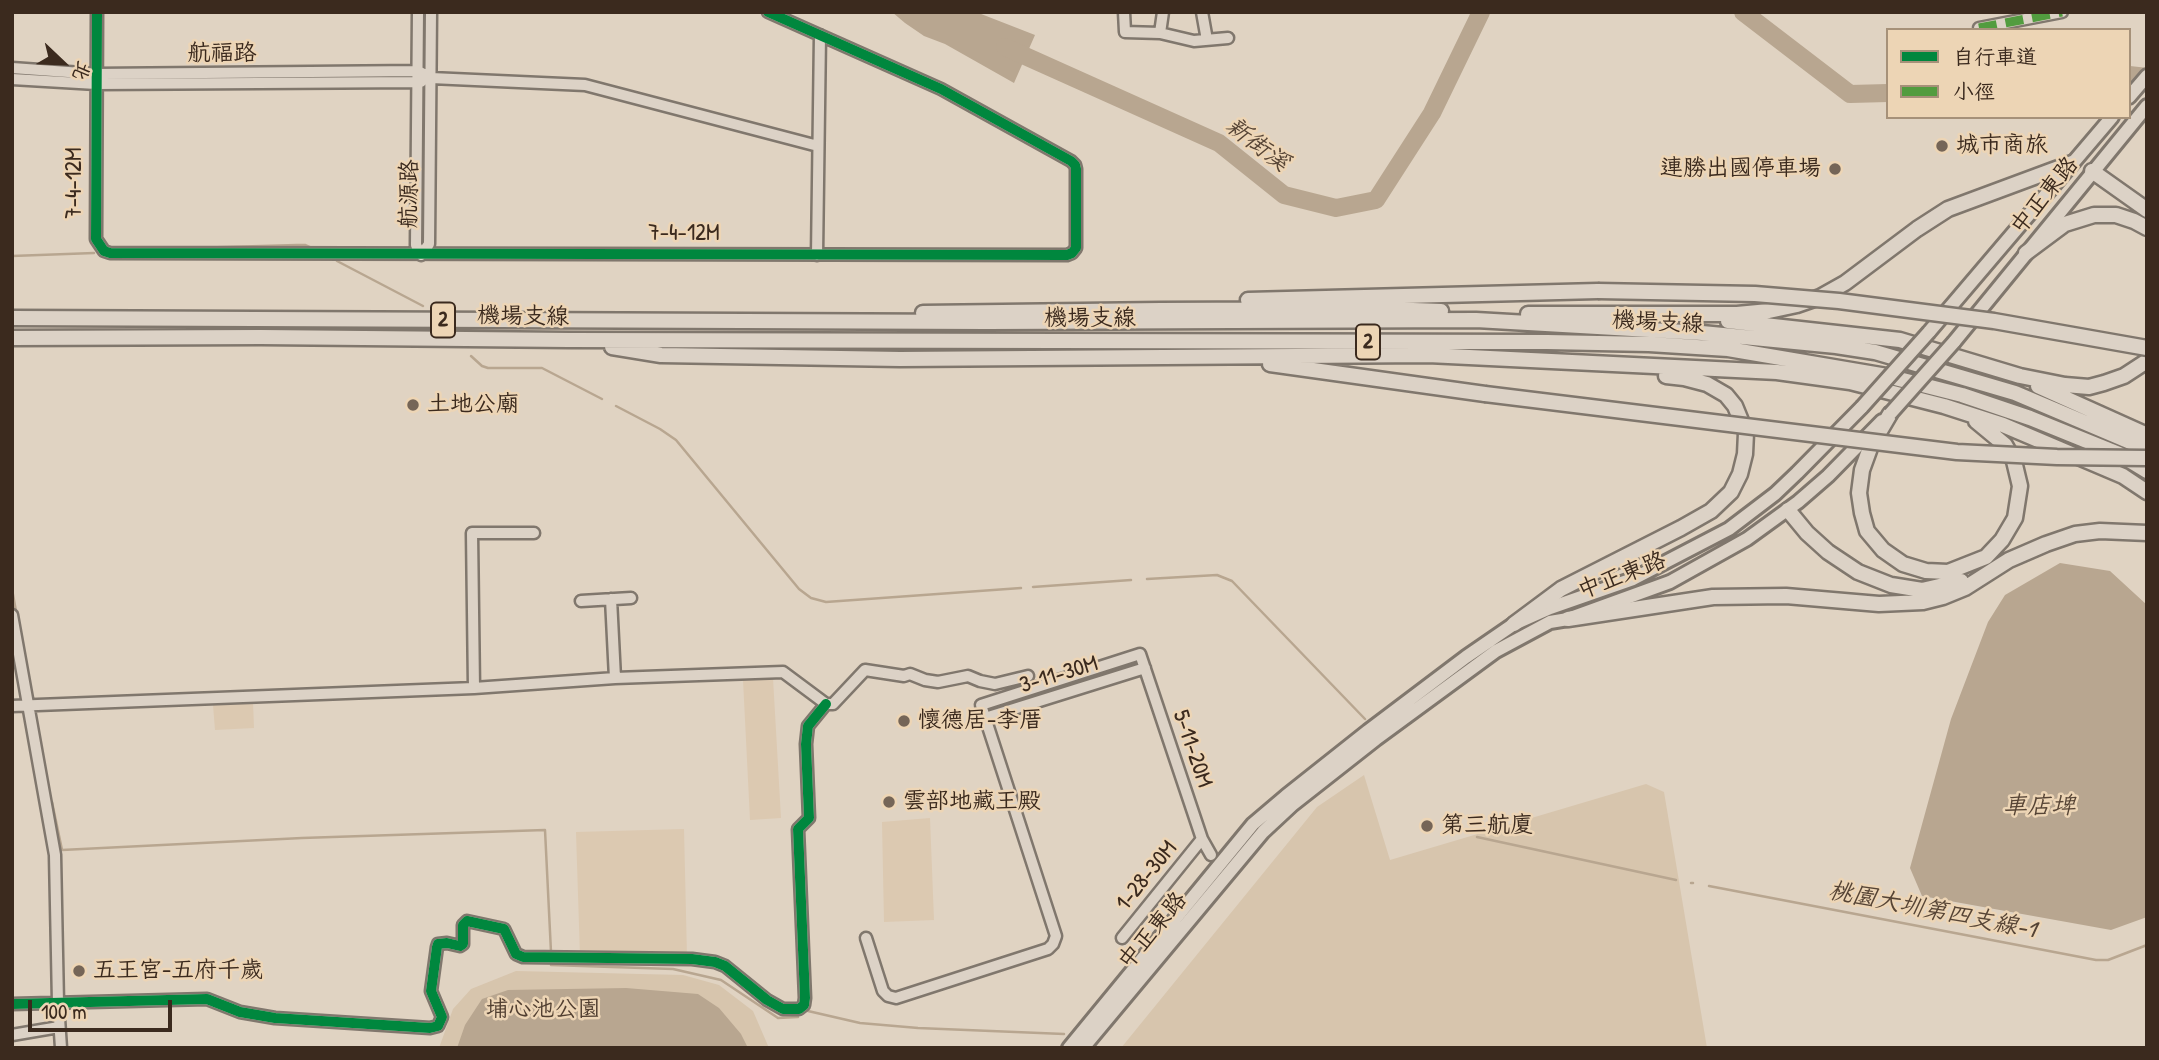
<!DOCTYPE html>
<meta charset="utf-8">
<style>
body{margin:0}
#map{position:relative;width:2159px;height:1060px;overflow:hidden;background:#e0d3c2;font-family:"Patrick Hand","LXGW WenKai TC",sans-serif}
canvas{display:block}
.frame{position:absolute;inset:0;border:14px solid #3b2a1e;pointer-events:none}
.legend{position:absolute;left:1886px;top:28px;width:245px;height:91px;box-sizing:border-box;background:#edd5b5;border:2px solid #a69179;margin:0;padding:9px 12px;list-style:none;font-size:21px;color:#3b2a1e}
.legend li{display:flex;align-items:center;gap:14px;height:35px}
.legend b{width:35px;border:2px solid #a69179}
.north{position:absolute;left:28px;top:28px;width:70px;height:70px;-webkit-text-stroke:5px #edd5b5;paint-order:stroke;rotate:113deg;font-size:19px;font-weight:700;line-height:28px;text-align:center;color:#3b2a1e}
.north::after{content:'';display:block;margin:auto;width:24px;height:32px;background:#3b2a1e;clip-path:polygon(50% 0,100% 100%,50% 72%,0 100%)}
.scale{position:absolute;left:28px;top:1000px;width:144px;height:32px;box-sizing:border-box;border:4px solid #3b2a1e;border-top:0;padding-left:9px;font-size:21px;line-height:24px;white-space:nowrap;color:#3b2a1e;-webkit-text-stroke:5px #edd5b5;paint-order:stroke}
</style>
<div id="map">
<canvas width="2159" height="1060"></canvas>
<div class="frame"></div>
<ul class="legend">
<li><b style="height:9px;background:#00873e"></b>自行車道</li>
<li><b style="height:9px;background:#529c3f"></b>小徑</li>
</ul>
<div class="north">北</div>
<div class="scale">100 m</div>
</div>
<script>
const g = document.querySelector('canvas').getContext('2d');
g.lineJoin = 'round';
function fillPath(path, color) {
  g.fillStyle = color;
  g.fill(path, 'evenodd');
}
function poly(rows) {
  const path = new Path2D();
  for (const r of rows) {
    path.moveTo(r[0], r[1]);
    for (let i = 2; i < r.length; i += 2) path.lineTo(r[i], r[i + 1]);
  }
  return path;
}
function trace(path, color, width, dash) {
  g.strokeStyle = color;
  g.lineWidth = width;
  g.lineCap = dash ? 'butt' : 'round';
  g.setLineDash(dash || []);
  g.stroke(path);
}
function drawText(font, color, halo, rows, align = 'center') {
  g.font = font + ' "Patrick Hand","LXGW WenKai TC",sans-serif';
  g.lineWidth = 5;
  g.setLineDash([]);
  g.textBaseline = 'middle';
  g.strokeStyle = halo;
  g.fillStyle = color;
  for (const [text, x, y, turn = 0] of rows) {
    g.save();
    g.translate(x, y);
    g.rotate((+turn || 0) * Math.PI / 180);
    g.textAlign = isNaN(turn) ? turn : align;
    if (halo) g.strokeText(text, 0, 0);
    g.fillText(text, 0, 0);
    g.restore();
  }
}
fillPath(poly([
 [773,678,781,818,750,820,743,680],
 [253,702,254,728,215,730,213,705],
 [930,818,934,920,884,922,882,822],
 [684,829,687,957,580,956,576,832]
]), '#dcc9b1');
fillPath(poly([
 [1364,775,1390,860,1646,784,1664,792,1707,1048,1121,1048,1317,807],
 [516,971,683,975,719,985,753,1011,769,1048,439,1048,453,1009,471,989]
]), '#d7c5ad');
fillPath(poly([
 [892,12,976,12,1035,35,1014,83,945,44,924,36,905,23],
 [2060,563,2110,571,2147,605,2147,917,2111,930,1922,896,1910,868,1951,719,1988,622,2005,595],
 [626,988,698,994,719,1008,741,1034,748,1048,457,1048,465,1025,482,999,508,990]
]), '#b8a690');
trace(poly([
 [190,248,297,245,305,245,316,250],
 [12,256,94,253],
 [337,261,423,306],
 [471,356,482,366,488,368,542,368,602,399],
 [616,406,660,429,676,440,799,589,811,598,826,602,1021,588],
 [1147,579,1217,575,1232,581,1365,719],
 [1033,587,1131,580],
 [12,589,17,617],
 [52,802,62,850,302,838,545,830,551,952],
 [1477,837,1676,880],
 [1691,883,1693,883],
 [1709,886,2096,960,2108,960,2147,945],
 [551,965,673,969,721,980,778,1018,798,1017],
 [808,1011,860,1023,918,1028,1064,1034]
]), '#b8a690', 2.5);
trace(poly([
 [1743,12,1850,94,1888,93],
 [1005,47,1219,143,1284,195,1336,208,1376,200,1432,113,1481,12],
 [2129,75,2147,77]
]), '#b8a690', 18);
const minor = poly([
 [97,12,96,239,104,251,110,253,1067,255,1072,253,1076,248,1076,169,1075,165,1071,161,941,89,768,12],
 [418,12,416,245,421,255,429,244,431,12],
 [1124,12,1125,32,1160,33,1194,41,1228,38],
 [1202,12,1207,40],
 [1979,28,2062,12],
 [1160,33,1163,12],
 [12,68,96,74,418,71,431,78,585,85,818,146],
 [12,79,96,84,421,82],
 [817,255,820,35],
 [611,599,615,678],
 [581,601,631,598],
 [12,615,55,855,58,1003,61,1048],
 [474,688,472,533,534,533],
 [12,706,474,688,615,678,783,672,826,704,833,704,865,670,904,676,910,674,925,680,938,682,968,676,980,681,995,684,1028,676],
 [985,718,1145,668],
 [866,938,883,991,888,996,896,998,1048,949,1053,944,1056,936,981,705,1140,654,1202,839,1211,855],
 [1122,938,1202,839],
 [12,1004,207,999,240,1012,275,1018,430,1028,438,1026,442,1017,431,991,437,947,438,944,447,943,460,946,463,944,463,925,467,921,504,929,516,954,523,957,692,959,715,962,725,966,767,1000,783,1009,799,1009,804,1005,805,998,798,829,809,818,806,744,808,726,826,704],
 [12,1035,59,1027]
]);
const major = poly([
 [2129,97,2147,76],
 [1929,332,2112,117],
 [1954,342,2147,106],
 [1069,1048,1253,824,1286,796,1368,731,1466,657,1514,624,1550,608,1633,579,1729,529,1775,494,1797,473,1862,407],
 [1083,1048,1263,832,1292,805,1376,739,1496,651,1550,622,1568,619,1670,582,1747,539,1798,502,1828,476,1882,421]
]);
const highway = poly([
 [2092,171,2147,210],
 [2026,253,2065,224,2094,215,2116,215,2134,221,2147,228],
 [1248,300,1598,291],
 [923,313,1161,310,1384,309,1441,311],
 [1528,314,1737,314,1769,311,1797,305,1820,297,1845,283,1917,229,1948,209,2072,163],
 [12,318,987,322,1476,320,1702,333,1836,346,1875,352,2015,393,2147,449],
 [1728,321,1900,340,2020,376,2065,385,2089,387,2104,383,2124,376,2147,361],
 [12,338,261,337,569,340,1547,342,1649,344,1728,349,1887,376,1962,395,2030,418,2119,454,2147,471],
 [612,347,661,355,900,359,1428,355,1777,372,1850,382,1944,406,2003,425,2123,476,2147,492],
 [1270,364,1485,394],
 [2038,386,2147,435],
 [1890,414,1870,448,1862,470,1859,493,1862,513,1867,531,1883,550,1903,564,1926,571,1948,572,1986,557,2002,540,2015,518,2020,486,2014,461,2005,445,1976,421],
 [1788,510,1807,533,1828,552,1858,572,1891,585,1922,590,1961,581],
 [1568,619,1713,597,1786,596,1879,604,1923,602,1943,597,1965,588,2009,560,2046,544,2075,534,2100,531,2147,533],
 [1514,624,1561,589,1681,528,1711,511,1731,492,1740,474,1745,454,1746,433,1735,406,1726,395,1707,384,1684,378,1666,376]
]);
trace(minor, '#80776d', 15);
trace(major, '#80776d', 18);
trace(highway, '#80776d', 19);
trace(minor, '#dcd2c6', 10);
trace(major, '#dcd2c6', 12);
trace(highway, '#dcd2c6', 14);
const majorBridge = poly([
 [1862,407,1929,332],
 [1890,414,1954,342]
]);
const highwayBridge = poly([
 [1598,291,1755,294,1839,301,1994,321,2147,348],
 [1485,394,1957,452,2057,457,2147,458]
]);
trace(majorBridge, '#80776d', 18, []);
trace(highwayBridge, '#80776d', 19, []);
trace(majorBridge, '#dcd2c6', 12);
trace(highwayBridge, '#dcd2c6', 14);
trace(poly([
 [1979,28,2062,12]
]), '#529c3f', 9, [18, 9]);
trace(poly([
 [97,12,96,239,104,251,110,253,1067,255,1072,253,1076,248,1076,169,1075,165,1071,161,941,89,768,12],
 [12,1004,207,999,240,1012,275,1018,430,1028,438,1026,442,1017,431,991,437,947,438,944,447,943,460,946,463,944,463,925,467,921,504,929,516,954,523,957,692,959,715,962,725,966,767,1000,783,1009,799,1009,804,1005,805,998,798,829,809,818,806,744,808,726,826,704]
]), '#00873e', 10);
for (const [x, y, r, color] of [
 [1942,146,7,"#756557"],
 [1835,169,7,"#756557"],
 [413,405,7,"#756557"],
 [904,721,7,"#756557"],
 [889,802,7,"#756557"],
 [1427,826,7,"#756557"],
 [79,971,7,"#756557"]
]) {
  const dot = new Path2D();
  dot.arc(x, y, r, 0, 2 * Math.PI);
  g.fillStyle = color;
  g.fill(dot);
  trace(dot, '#edd5b5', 2.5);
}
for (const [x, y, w] of [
 [443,320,24],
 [1368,342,24]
]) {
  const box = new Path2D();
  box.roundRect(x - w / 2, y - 17.5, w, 35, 5);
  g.fillStyle = '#edd5b5';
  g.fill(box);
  trace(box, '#3b2a1e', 2);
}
drawText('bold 21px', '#3b2a1e', null, [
 ["2",443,320],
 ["2",1368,342]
]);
drawText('23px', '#3b2a1e', '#edd5b5', [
 ["航福路",222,54],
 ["7-4-12M",75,183,-90],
 ["航源路",410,194,-89],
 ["中正東路",2045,196,-51],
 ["7-4-12M",684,234],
 ["機場支線",523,317,1],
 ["機場支線",1090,319],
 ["機場支線",1658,323,3],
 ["中正東路",1622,576,-21],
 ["3-11-30M",1059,675,-17],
 ["5-11-20M",1192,749,71],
 ["1-28-30M",1147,876,-51],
 ["中正東路",1153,931,-50]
]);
drawText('23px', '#3b2a1e', '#edd5b5', [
 ["城市商旅",1956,146],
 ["連勝出國停車場",1821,169,"right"],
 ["土地公廟",427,405],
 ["懷德居-李厝",918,721],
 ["雲部地藏王殿",903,802],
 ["第三航廈",1441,826],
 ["五王宮-五府千歲",93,971]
], 'left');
drawText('23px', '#513f31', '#edd5b5', [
 ["埔心池公園",543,1010]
]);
drawText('italic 24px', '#564435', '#edd5b5', [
 ["新街溪",1257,145,37],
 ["車店埤",2039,807],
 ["桃園大圳第四支線-1",1932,911,11]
]);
</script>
